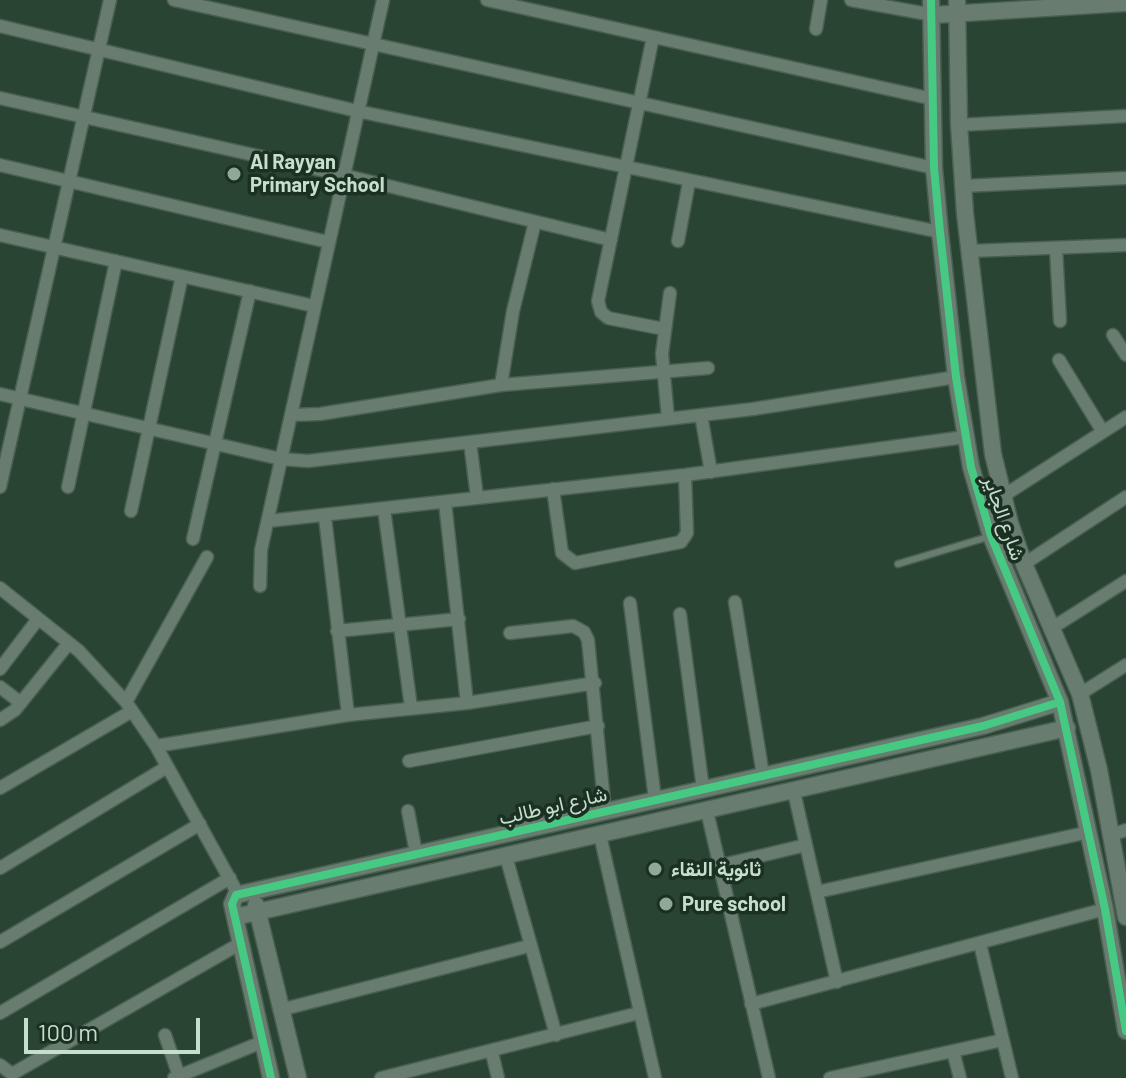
<!DOCTYPE html>
<meta charset="utf-8">
<style>
body{margin:0}
#map{position:relative;width:1126px;height:1078px;overflow:hidden;background:#2a4434;font-family:Barlow,sans-serif}
canvas{display:block}
.scale{position:absolute;left:24px;top:1018px;width:176px;height:36px;box-sizing:border-box;border:4px solid #c6dfcd;border-top:0;padding-left:10px;font-size:24px;line-height:28px;white-space:nowrap;color:#c6dfcd;-webkit-text-stroke:6px #1b3022;paint-order:stroke}
</style>
<div id="map">
<canvas width="1126" height="1078"></canvas>
<div class="scale">100 m</div>
</div>
<script>
const g = document.querySelector('canvas').getContext('2d');
g.lineJoin = 'round';
function poly(rows) {
  const path = new Path2D();
  for (const r of rows) {
    path.moveTo(r[0], r[1]);
    for (let i = 2; i < r.length; i += 2) path.lineTo(r[i], r[i + 1]);
  }
  return path;
}
function trace(path, color, width, dash) {
  g.strokeStyle = color;
  g.lineWidth = width;
  g.lineCap = dash ? 'butt' : 'round';
  g.setLineDash(dash || []);
  g.stroke(path);
}
function drawText(font, color, halo, rows, align = 'center') {
  g.font = font + ' Barlow,Vazirmatn,sans-serif';
  g.lineWidth = 7;
  g.setLineDash([]);
  g.textBaseline = 'middle';
  g.strokeStyle = halo;
  g.fillStyle = color;
  for (const [text, x, y, turn = 0] of rows) {
    g.save();
    g.translate(x, y);
    g.rotate((+turn || 0) * Math.PI / 180);
    g.textAlign = isNaN(turn) ? turn : align;
    if (halo) g.strokeText(text, 0, 0);
    g.fillText(text, 0, 0);
    g.restore();
  }
}
const service = poly([
 [898,564,991,536]
]);
const minor = poly([
 [174,0,934,168],
 [487,0,933,99],
 [851,0,933,15],
 [0,26,357,111,940,232],
 [816,29,821,0],
 [653,37,598,301,601,312,608,318,664,329],
 [0,98,343,175,611,240],
 [959,125,1126,116],
 [0,165,328,242],
 [964,186,1126,178],
 [0,235,314,306],
 [678,241,689,182],
 [1056,248,1060,321],
 [969,251,1126,245],
 [1113,335,1126,355],
 [1059,360,1103,432],
 [501,385,513,311,535,222],
 [0,394,281,459,308,461,753,409,956,377],
 [291,415,320,414,501,385,708,368],
 [701,415,711,472],
 [668,418,662,354,670,293],
 [470,442,477,497],
 [0,487,110,0],
 [68,487,116,261],
 [553,489,562,553,575,563,681,542,687,533,685,475],
 [1003,496,1126,417],
 [384,509,411,707],
 [131,511,182,276],
 [325,517,348,715],
 [268,521,685,475,965,437],
 [193,539,250,291],
 [1024,564,1126,497],
 [260,586,261,550,383,0],
 [0,588,79,651,126,702,156,746,238,894],
 [735,602,763,775],
 [630,603,655,799],
 [680,614,703,789],
 [1052,628,1126,581],
 [337,631,459,619],
 [510,633,573,626,584,632,588,640,605,811],
 [0,669,38,619],
 [0,687,21,703],
 [1080,694,1126,665],
 [126,702,207,557],
 [467,703,595,683],
 [0,720,15,710,69,643],
 [156,746,348,715,467,703,445,502],
 [409,761,598,726],
 [0,788,132,711],
 [794,792,837,982],
 [408,811,416,853],
 [707,811,769,1078],
 [600,835,655,1078],
 [1111,835,1126,830],
 [507,860,556,1035],
 [718,866,806,845],
 [0,868,167,767],
 [817,892,1089,832],
 [0,942,200,824],
 [980,944,1012,1078],
 [751,1004,1105,909],
 [280,1010,529,946],
 [0,1013,230,878],
 [165,1035,179,1076],
 [953,1051,960,1078],
 [492,1053,498,1078],
 [0,1065,12,1074,241,943],
 [174,1078,262,1042],
 [381,1078,639,1013],
 [830,1078,1003,1040]
]);
const tertiary = poly([
 [931,0,934,168,940,232,956,377,971,467,991,536,1060,702,1105,909,1126,1031],
 [957,0,959,125,965,213,993,454,1010,523,1024,564,1080,694,1099,770,1126,917],
 [933,15,1126,3],
 [256,905,298,1078],
 [235,917,1067,728],
 [271,1078,232,904,236,895,983,726,1060,702]
]);
trace(service, '#485f51', 9);
trace(minor, '#485f51', 15);
trace(tertiary, '#485f51', 19);
trace(service, '#697c70', 6);
trace(minor, '#697c70', 12);
trace(tertiary, '#697c70', 16);
trace(poly([
 [931,0,934,168,940,232,956,377,971,467,991,536,1060,702,1105,909,1126,1031],
 [271,1078,232,904,236,895,983,726,1060,702]
]), '#46c982', 8);
for (const [x, y, r, color] of [
 [234,174,8,"#8fa997"],
 [655,869,8,"#8fa997"],
 [666,904,8,"#8fa997"]
]) {
  const dot = new Path2D();
  dot.arc(x, y, r, 0, 2 * Math.PI);
  g.fillStyle = color;
  g.fill(dot);
  trace(dot, '#1b3022', 3);
}
drawText('bold 20px', '#c6dfcd', '#1b3022', [
 ["Al Rayyan",250,162],
 ["Primary School",250,185],
 ["ثانوية النقاء",671,869],
 ["Pure school",682,904]
], 'left');
drawText('20px', '#c6dfcd', '#1b3022', [
 ["شارع الجاير",1004,518,71],
 ["شارع ابو طالب",553,806,-13]
]);
</script>
